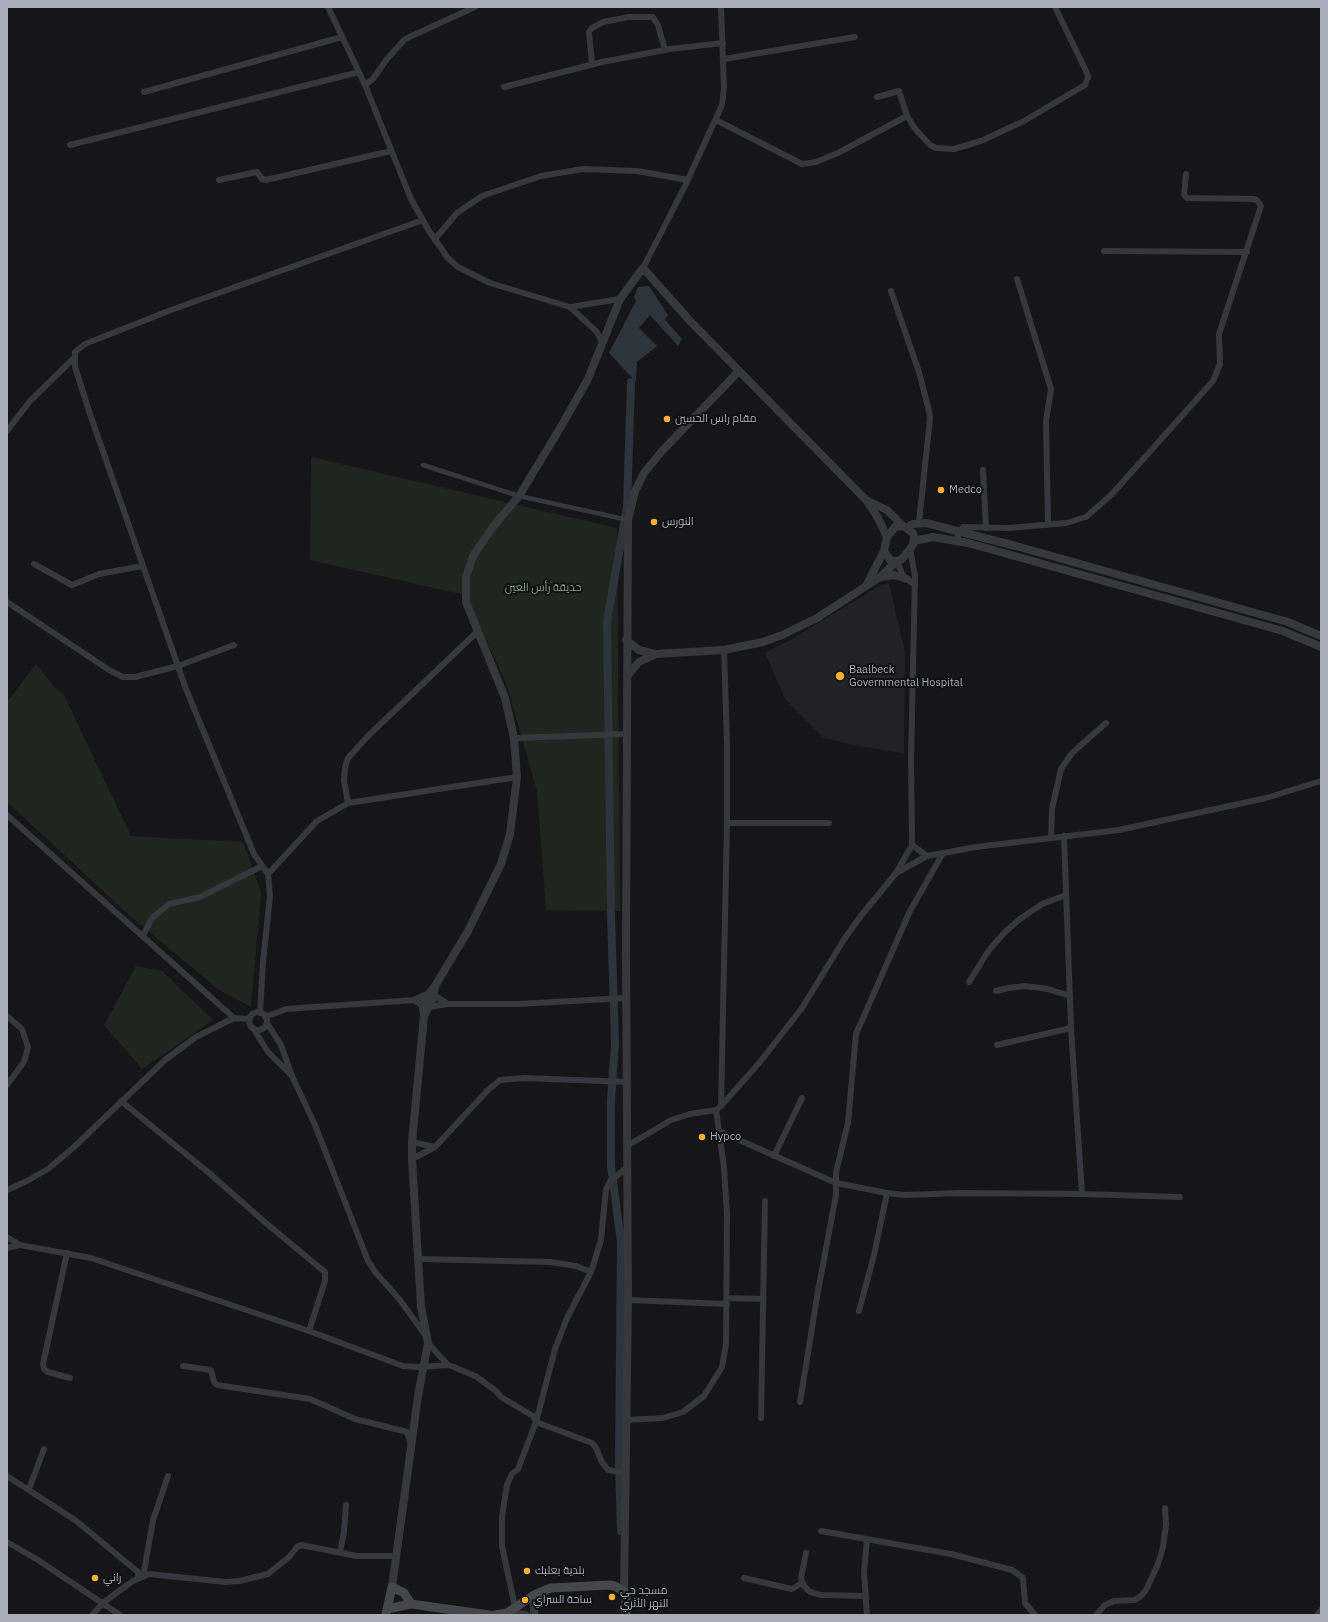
<!DOCTYPE html>
<meta charset="utf-8">
<style>
body{margin:0}
#map{position:relative;width:1328px;height:1622px;overflow:hidden;background:#161618;font-family:"IBM Plex Sans",sans-serif}
canvas{display:block}
.frame{position:absolute;inset:0;border:8px solid #a8adb8;pointer-events:none}
</style>
<div id="map">
<canvas width="1328" height="1622"></canvas>
<div class="frame"></div>
</div>
<script>
const g = document.querySelector('canvas').getContext('2d');
g.lineJoin = 'round';
function fillPath(path, color) {
  g.fillStyle = color;
  g.fill(path, 'evenodd');
}
function poly(rows) {
  const path = new Path2D();
  for (const r of rows) {
    if (r.length === 3) {
      path.moveTo(r[0] + r[2], r[1]);
      path.arc(r[0], r[1], r[2], 0, 2 * Math.PI);
      continue;
    }
    path.moveTo(r[0], r[1]);
    for (let i = 2; i < r.length; i += 2) path.lineTo(r[i], r[i + 1]);
  }
  return path;
}
function trace(path, color, width, dash) {
  g.strokeStyle = color;
  g.lineWidth = width;
  g.lineCap = dash ? 'butt' : 'round';
  g.setLineDash(dash || []);
  g.stroke(path);
}
function drawText(font, color, halo, rows, align = 'center') {
  g.font = font + ' "IBM Plex Sans",Cairo,sans-serif';
  g.lineWidth = 4;
  g.setLineDash([]);
  g.textBaseline = 'middle';
  g.strokeStyle = halo;
  g.fillStyle = color;
  for (const [text, x, y, turn = 0] of rows) {
    g.save();
    g.translate(x, y);
    g.rotate((+turn || 0) * Math.PI / 180);
    g.textAlign = isNaN(turn) ? turn : align;
    if (halo) g.strokeText(text, 0, 0);
    g.fillText(text, 0, 0);
    g.restore();
  }
}
fillPath(poly([
 [889,583,905,652,904,753,863,747,824,738,785,699,765,653,787,642,881,585]
]), '#222225');
fillPath(poly([
 [311,457,617,528,620,911,546,910,537,791,507,685,465,595,310,560],
 [36,664,57,690,64,695,131,836,243,842,261,892,251,1007,218,989,130,916,7,802,7,702],
 [136,966,162,971,213,1020,142,1069,104,1025]
]), '#1e261f');
fillPath(poly([
 [649,286,668,315,665,320,682,339,678,346,650,315,639,328,657,346,637,362,636,382,609,353,636,301,634,297,638,287]
]), '#2c353c');
trace(poly([
 [621,1531,619,1464,621,1242,611,1166,611,1100,615,1044,611,915,607,621,627,507,631,382]
]), '#2c353c', 8);
trace(poly([
 [423,465,519,496,628,520]
]), '#37383d', 4.5);
trace(poly([
 [328,7,365,85,411,199,429,231,448,258,458,267,490,283,570,307,596,331,603,343],
 [724,59,855,37],
 [592,64,589,32,592,28,603,22,629,17,653,17,658,25,665,50],
 [365,85,372,80,387,59,405,39,475,7],
 [504,87,602,62,670,49,723,43],
 [144,92,342,37],
 [877,97,899,91,907,116],
 [716,120,802,164,816,162,838,153,907,116,916,130,930,145,936,148,954,149,981,141,1024,121,1085,85,1088,77,1087,73,1055,7],
 [70,145,359,72],
 [219,180,257,172,262,179,266,180,391,151],
 [435,239,457,213,482,196,541,176,583,169,637,171,688,180],
 [1104,251,1247,252],
 [643,268,685,186,722,105,724,88,721,7],
 [1017,279,1051,389,1046,421,1048,524],
 [891,291,919,372,929,411,930,419,919,522],
 [570,307,620,299],
 [7,431,30,401,74,358],
 [983,470,986,528],
 [957,541,959,531,963,527,1009,528,1066,523,1086,517,1112,494,1213,381,1220,364,1219,334,1261,206,1257,200,1253,199,1187,198,1184,195,1186,174],
 [897,561,903,576,915,585],
 [34,564,72,585,99,574,142,566],
 [7,602,109,670,123,677,135,677,178,666,234,645],
 [514,738,627,734],
 [348,803,344,781,345,767,348,758,369,735,478,631],
 [7,815,234,1018,250,1019],
 [727,823,829,823],
 [1064,836,1071,1028,1082,1194],
 [1051,838,1052,809,1061,769,1072,753,1106,723],
 [912,845,927,856],
 [896,873,927,856,976,847,1119,830,1266,798,1321,781],
 [268,874,317,821,348,803,517,777],
 [143,936,152,918,169,904,200,897,262,866],
 [969,982,989,950,1005,932,1020,919,1042,904,1066,895],
 [996,991,1008,988,1025,986,1048,989,1070,996],
 [414,1000,423,1006,429,1007,448,1004,518,1004,626,998],
 [258,1021,9],
 [260,1013,263,962,270,896,268,874,254,854,186,689,91,417,75,367,75,352,85,344,171,310,423,220],
 [7,1016,22,1029,28,1047,24,1062,7,1085],
 [265,1017,286,1009,414,1000,429,993,434,995,448,1004],
 [267,1023,281,1045,292,1076,315,1125,368,1261,376,1273,400,1300,426,1336],
 [253,1028,268,1052,291,1075],
 [997,1045,1071,1028],
 [121,1101,209,1173,267,1224,325,1272,325,1281,309,1331],
 [721,1106,727,823,727,745,724,650],
 [719,1131,836,1183,887,1193,905,1195,961,1193,1082,1194,1180,1197],
 [412,1142,435,1147],
 [627,1146,671,1120,690,1114,716,1110,721,1106,760,1062,802,1008,843,941,860,917,896,873,912,845,911,759,915,576,910,549],
 [774,1156,802,1098],
 [412,1159,435,1147,488,1090,500,1080,525,1078,627,1082],
 [7,1190,25,1182,48,1169,74,1147,165,1060,196,1037,234,1018],
 [7,1237,20,1245],
 [7,1248,20,1245,91,1258,309,1331,403,1366,419,1367,448,1365,454,1367,477,1377,496,1391,501,1397,533,1416,536,1422],
 [67,1253,43,1364,44,1369,48,1372,70,1378],
 [419,1259,550,1262,576,1266,591,1272],
 [727,1298,763,1299],
 [628,1300,727,1304],
 [859,1311,874,1255,887,1193],
 [428,1343,448,1365],
 [183,1366,211,1370,214,1382,217,1385,310,1399,355,1419,407,1432,411,1444],
 [800,1402,818,1291,836,1195,836,1172,848,1123,856,1034,910,911,943,853],
 [761,1418,765,1201],
 [626,1420,663,1418,683,1412,704,1396,722,1367,726,1344,727,1214,724,1168,716,1110],
 [536,1422,555,1349,567,1318,591,1272,601,1240,606,1189,611,1180,628,1167],
 [7,1476,75,1520,138,1572,138,1579],
 [29,1489,44,1449],
 [821,1531,951,1554,1012,1570,1023,1578,1025,1603,1035,1615],
 [7,1542,38,1560,120,1615],
 [340,1552,344,1532,346,1505],
 [806,1553,801,1578,804,1586,810,1592,821,1595,866,1596],
 [143,1577,153,1520,168,1476],
 [744,1578,792,1589,802,1583],
 [515,1607,502,1546,502,1516,507,1485,512,1474,518,1469,536,1422,592,1443,596,1448,602,1462,608,1470,626,1473],
 [92,1615,103,1603,119,1591,133,1581,149,1574,226,1582,239,1581,268,1574,289,1557,297,1547,301,1545,357,1556,396,1556],
 [867,1615,864,1572,867,1540],
 [1096,1615,1105,1605,1114,1601,1135,1600,1141,1596,1146,1590,1158,1564,1163,1547,1166,1525,1165,1508],
 [1317,1615,1321,1610]
]), '#37383d', 6);
trace(poly([
 [868,501,887,510,903,526],
 [903,526,913,533,914,537,913,545,902,559,897,561,890,560,884,551,887,537,895,527,903,526],
 [907,527,913,524,926,523,1016,546,1288,622,1321,636],
 [914,541,933,537,968,543,1283,631,1321,647],
 [881,577,894,575,907,579],
 [867,584,884,551],
 [626,640,639,650,655,654,724,650,763,642,782,635,817,618,880,577,897,561],
 [627,676,639,662,654,655],
 [424,1016,433,998,435,986],
 [392,1587,418,1396,428,1343,421,1307,412,1159,412,1142,424,1016,423,1006,426,997,435,986,468,931,501,864,510,834,517,777,514,738,505,698,466,602,466,577,473,556,492,528,519,496,559,430,588,379,620,299,643,268,691,322,867,501,878,518,887,537],
 [624,1592,628,1300,626,944,628,520,635,491,644,473,662,451,739,371],
 [534,1595,534,1615],
 [507,1613,526,1615]
]), '#37383d', 8);
trace(poly([
 [387,1609,411,1604,489,1615],
 [386,1614,392,1587,404,1593,411,1604],
 [495,1615,507,1613,534,1595,551,1588,609,1585,615,1586,624,1592,626,1596,626,1615]
]), '#45474d', 9);
for (const [x, y, r, color] of [
 [667,419,4,"#f2b134"],
 [941,490,4,"#f2b134"],
 [654,522,4,"#f2b134"],
 [840,676,5,"#f2b134"],
 [702,1137,4,"#f2b134"],
 [527,1571,4,"#f2b134"],
 [95,1578,4,"#f2b134"],
 [612,1597,4,"#f2b134"],
 [525,1600,4,"#f2b134"]
]) {
  const dot = new Path2D();
  dot.arc(x, y, r, 0, 2 * Math.PI);
  g.fillStyle = color;
  g.fill(dot);
  trace(dot, '#111113', 1.5);
}
drawText('11px', '#a8adb8', '#111113', [
 ["مقام راس الحسين",675,419],
 ["Medco",949,490],
 ["النورس",662,522],
 ["Baalbeck",849,670],
 ["Governmental Hospital",849,683],
 ["Hypco",710,1137],
 ["بلدية بعلبك",535,1571],
 ["راني",103,1578],
 ["مسجد حي",620,1591],
 ["النهر الأثري",620,1604],
 ["ساحة السراي",533,1600]
], 'left');
drawText('11px', '#7fa381', '#111113', [
 ["حديقة رأس العين",543,588]
]);
</script>
